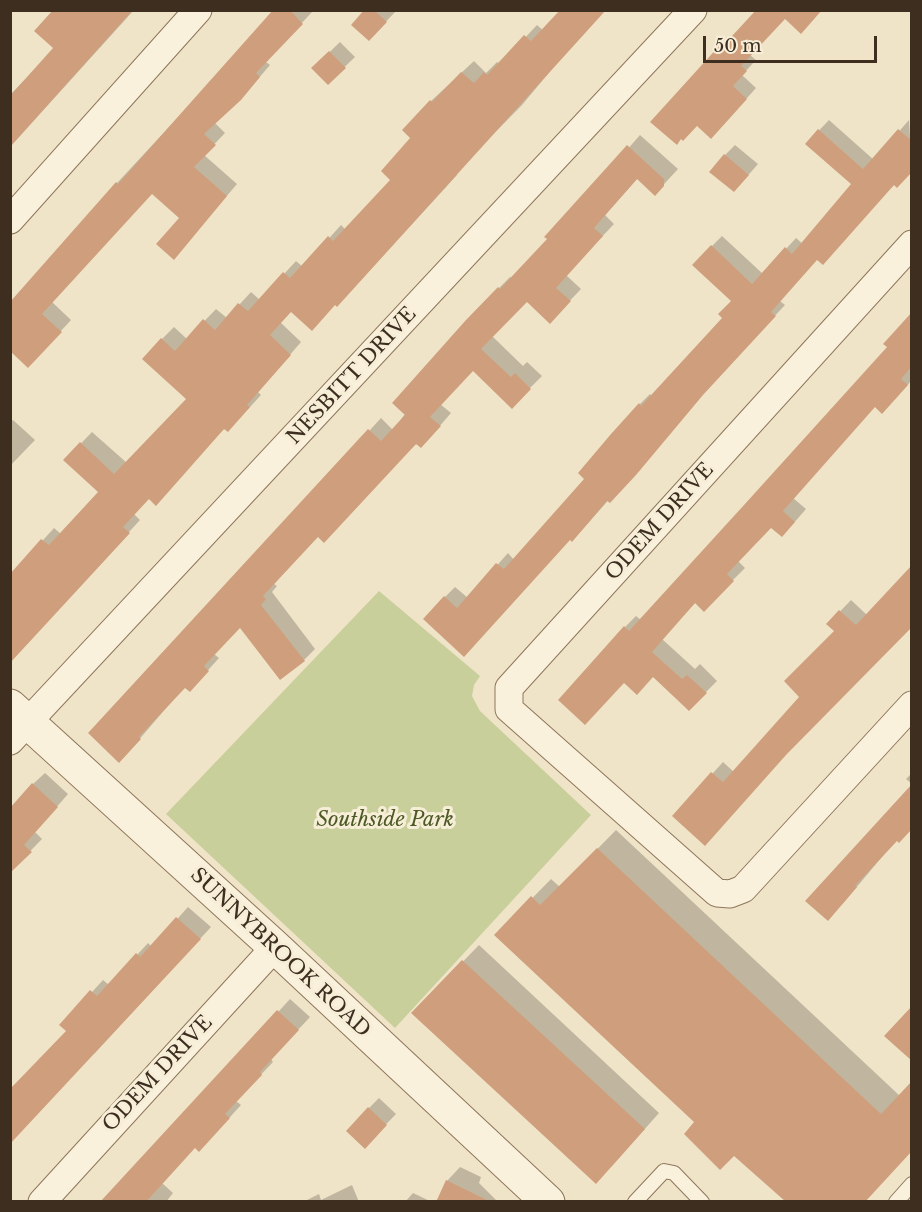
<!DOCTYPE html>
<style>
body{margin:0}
#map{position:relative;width:922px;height:1212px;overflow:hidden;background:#f0e4c8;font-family:"Libre Baskerville",serif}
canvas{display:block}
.frame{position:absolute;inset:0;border:12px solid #3d2e20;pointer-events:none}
.scale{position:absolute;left:703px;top:36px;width:174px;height:27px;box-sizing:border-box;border:3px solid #3d2e20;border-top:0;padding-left:8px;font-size:18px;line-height:21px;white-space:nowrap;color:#3d2e20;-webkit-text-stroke:4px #f7eed8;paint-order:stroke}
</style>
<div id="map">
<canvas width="922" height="1212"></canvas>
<div class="frame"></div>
<div class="scale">50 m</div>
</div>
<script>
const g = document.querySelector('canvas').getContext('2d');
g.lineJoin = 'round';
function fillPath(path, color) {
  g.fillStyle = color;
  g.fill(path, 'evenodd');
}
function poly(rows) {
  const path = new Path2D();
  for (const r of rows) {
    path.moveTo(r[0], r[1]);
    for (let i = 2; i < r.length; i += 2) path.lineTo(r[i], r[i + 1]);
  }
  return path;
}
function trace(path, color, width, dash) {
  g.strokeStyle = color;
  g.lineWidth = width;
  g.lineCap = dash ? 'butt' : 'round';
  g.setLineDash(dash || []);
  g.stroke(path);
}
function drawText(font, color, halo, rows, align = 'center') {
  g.font = font + ' "Libre Baskerville",serif';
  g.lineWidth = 6;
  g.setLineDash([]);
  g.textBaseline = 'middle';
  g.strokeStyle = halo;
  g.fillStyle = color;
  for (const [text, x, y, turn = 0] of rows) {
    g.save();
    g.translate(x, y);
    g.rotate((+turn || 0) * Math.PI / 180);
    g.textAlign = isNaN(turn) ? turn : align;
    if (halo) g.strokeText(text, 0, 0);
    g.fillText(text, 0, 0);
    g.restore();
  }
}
fillPath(poly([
 [379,591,480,676,474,685,472,696,480,711,591,815,395,1028,166,814]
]), '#c9cf9b');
fillPath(poly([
 [55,10,134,10,10,147,10,95,55,48],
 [278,10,312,12,266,62,270,65,252,86,214,122,225,133,204,155,237,184,174,258,182,218,153,192,52,302,71,320,39,355,10,352,10,303,117,183],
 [366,10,395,10,396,11,379,29],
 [758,10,821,10,785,17,750,55,756,60,742,75,756,88,721,127,652,122,720,47,730,37,732,39],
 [537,25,567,51,522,105,455,173,457,175,349,293,336,304,292,310,280,322,301,342,258,392,261,395,240,418,225,428,149,497,134,514,140,520,23,648,16,570,54,528,61,534,100,492,65,460,92,432,127,463,188,399,162,339,174,327,187,339,216,309,227,318,251,292,260,300,296,261,303,267,341,225,346,230,393,180,412,138,404,130,431,101,474,61,486,73,497,62,500,64],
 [340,42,355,57,328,83,313,68],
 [829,120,874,160,909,120,912,172,895,184,818,258,780,301,785,305,713,382,582,530,572,540,570,538,474,645,445,597,455,587,468,598,508,553,514,560,586,479,640,404,650,394,652,396,724,318,733,301,712,246,722,236,763,274,796,238,803,244,853,184,807,143],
 [640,135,678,169,655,194,638,178,605,215,614,224,566,275,581,289,561,310,527,300,492,336,523,366,527,362,542,376,512,406,473,369,440,404,451,413,432,435,417,443,318,535,274,584,277,586,272,592,315,649,304,660,240,626,214,654,219,658,201,678,185,686,131,749,90,733,370,430,381,418,393,430,499,288,510,277,512,278,549,239],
 [735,145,758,164,744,180,725,155],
 [912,315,912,380,894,400,875,406,793,498,806,509,793,524,771,526,738,561,745,568,704,609,696,602,662,639,695,669,700,664,717,681,689,709,625,627,636,616,641,620,889,347],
 [13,420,35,440,10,466,10,422],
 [851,600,867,615,797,742,674,816,723,762,734,772,801,697,836,631,828,624],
 [45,773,68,794,35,832,42,839,10,872,33,784],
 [912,773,912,784,906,779],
 [912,787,897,839,840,907],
 [616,830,900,1096,864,1202,696,1122,496,935,551,879,560,887],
 [188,907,211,927,94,1054,62,1025,103,980,109,985,148,943,152,947],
 [479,945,659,1113,611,1167,413,1013],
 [290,999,310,1017,271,1059,273,1062,236,1101,241,1105,211,1138,196,1146,162,1183,173,1193,166,1202,104,1202],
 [379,1098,396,1114,375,1136,369,1108],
 [460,1167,481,1177,479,1183,498,1202,438,1202,447,1181],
 [352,1185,359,1202,303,1202,319,1194,321,1200],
 [413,1193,432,1202,405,1202]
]), '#0003');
fillPath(poly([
 [53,10,133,10,10,147,10,96,53,48,34,31],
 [273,10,290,10,303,24,256,73,260,77,241,100,204,134,216,145,194,167,227,196,174,260,156,244,179,218,152,194,42,314,62,332,28,368,10,351,10,302,116,182,118,184],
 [364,10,374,10,387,22,369,41,351,25],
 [560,10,606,10,337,307,335,305,312,331,291,312,270,335,291,355,247,405,250,407,228,432,224,429,156,506,149,499,123,527,130,533,10,663,10,574,41,539,49,545,98,492,63,460,80,442,114,474,186,399,142,359,161,338,175,351,203,319,215,330,238,303,248,311,283,272,290,278,328,236,333,241,390,180,381,171,410,138,402,130,430,100,432,102,461,72,474,83,484,72,487,75,524,35,531,41],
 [756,10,822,10,801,34,785,19,741,66,747,71,733,86,747,99,711,139,697,126,683,141,681,139,677,145,650,122,719,46,721,48],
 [329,51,346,68,328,85,311,68],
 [818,129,863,169,898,129,912,141,912,172,897,188,894,185,823,265,817,260,771,312,776,316,703,395,636,475,610,503,607,501,572,542,570,540,464,657,423,619,444,596,457,608,496,563,504,569,584,479,578,473,611,434,639,403,641,406,722,318,718,314,731,301,692,265,711,245,752,284,785,247,792,254,851,184,805,144],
 [627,145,664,179,664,186,655,196,637,179,594,228,603,236,556,288,571,301,550,324,527,302,481,349,511,377,515,373,531,389,512,409,473,371,430,417,441,426,421,448,416,444,324,543,318,537,263,596,266,599,261,605,305,661,280,680,240,628,204,666,209,671,190,692,185,688,139,737,141,739,119,763,88,733,368,429,381,441,405,415,392,403,466,320,498,287,500,289,547,239,544,237],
 [724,154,749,175,734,192,709,172],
 [912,312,912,366,901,379,908,385,882,414,875,407,783,511,795,522,782,537,771,528,727,574,734,581,704,612,695,603,652,652,682,679,687,675,707,693,689,711,653,677,637,695,624,683,585,725,558,700,624,626,629,631,744,505,887,347,883,344],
 [912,565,912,627,786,755,705,846,672,816,711,772,723,782,799,697,784,681,834,631,826,624,839,610,856,625],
 [32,783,58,807,24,845,32,852,10,873,10,808],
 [912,784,912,829,899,843,897,841,855,886,857,887,828,921,805,901],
 [597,848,881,1114,912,1081,912,1151,865,1202,786,1202,734,1156,720,1170,684,1134,694,1122,494,935,531,896,540,905],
 [176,917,201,939,10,1144,10,1089,66,1031,59,1025,90,990,97,996,136,953,140,957],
 [462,960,645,1129,596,1184,411,1013],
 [912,1006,912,1061,884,1036],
 [277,1010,299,1030,260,1072,262,1075,225,1114,230,1118,199,1152,195,1148,146,1202,100,1202],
 [368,1107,387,1125,365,1149,346,1131],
 [446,1180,491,1202,436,1202]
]), '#cf9f7d');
const service = poly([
 [635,1202,664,1171,674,1173,702,1202],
 [896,1202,912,1184]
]);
const minor = poly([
 [10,220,198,10],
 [912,244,509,688,509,709,717,893,730,894,743,889,912,705],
 [10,741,693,10],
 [42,1202,275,947]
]);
const tertiary = poly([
 [10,706,275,947,548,1202]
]);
trace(service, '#8d765c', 16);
trace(minor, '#8d765c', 29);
trace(tertiary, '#8d765c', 35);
trace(service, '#faf1dc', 14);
trace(minor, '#faf1dc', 27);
trace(tertiary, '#faf1dc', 33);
drawText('20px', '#3d2e20', '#f7eed8', [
 ["NESBITT DRIVE",352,376,-47],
 ["ODEM DRIVE",660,522,-48],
 ["SUNNYBROOK ROAD",280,953,43],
 ["ODEM DRIVE",158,1074,-47]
]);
drawText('italic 20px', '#4d5a26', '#f7eed8', [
 ["Southside Park",385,820]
]);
</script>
